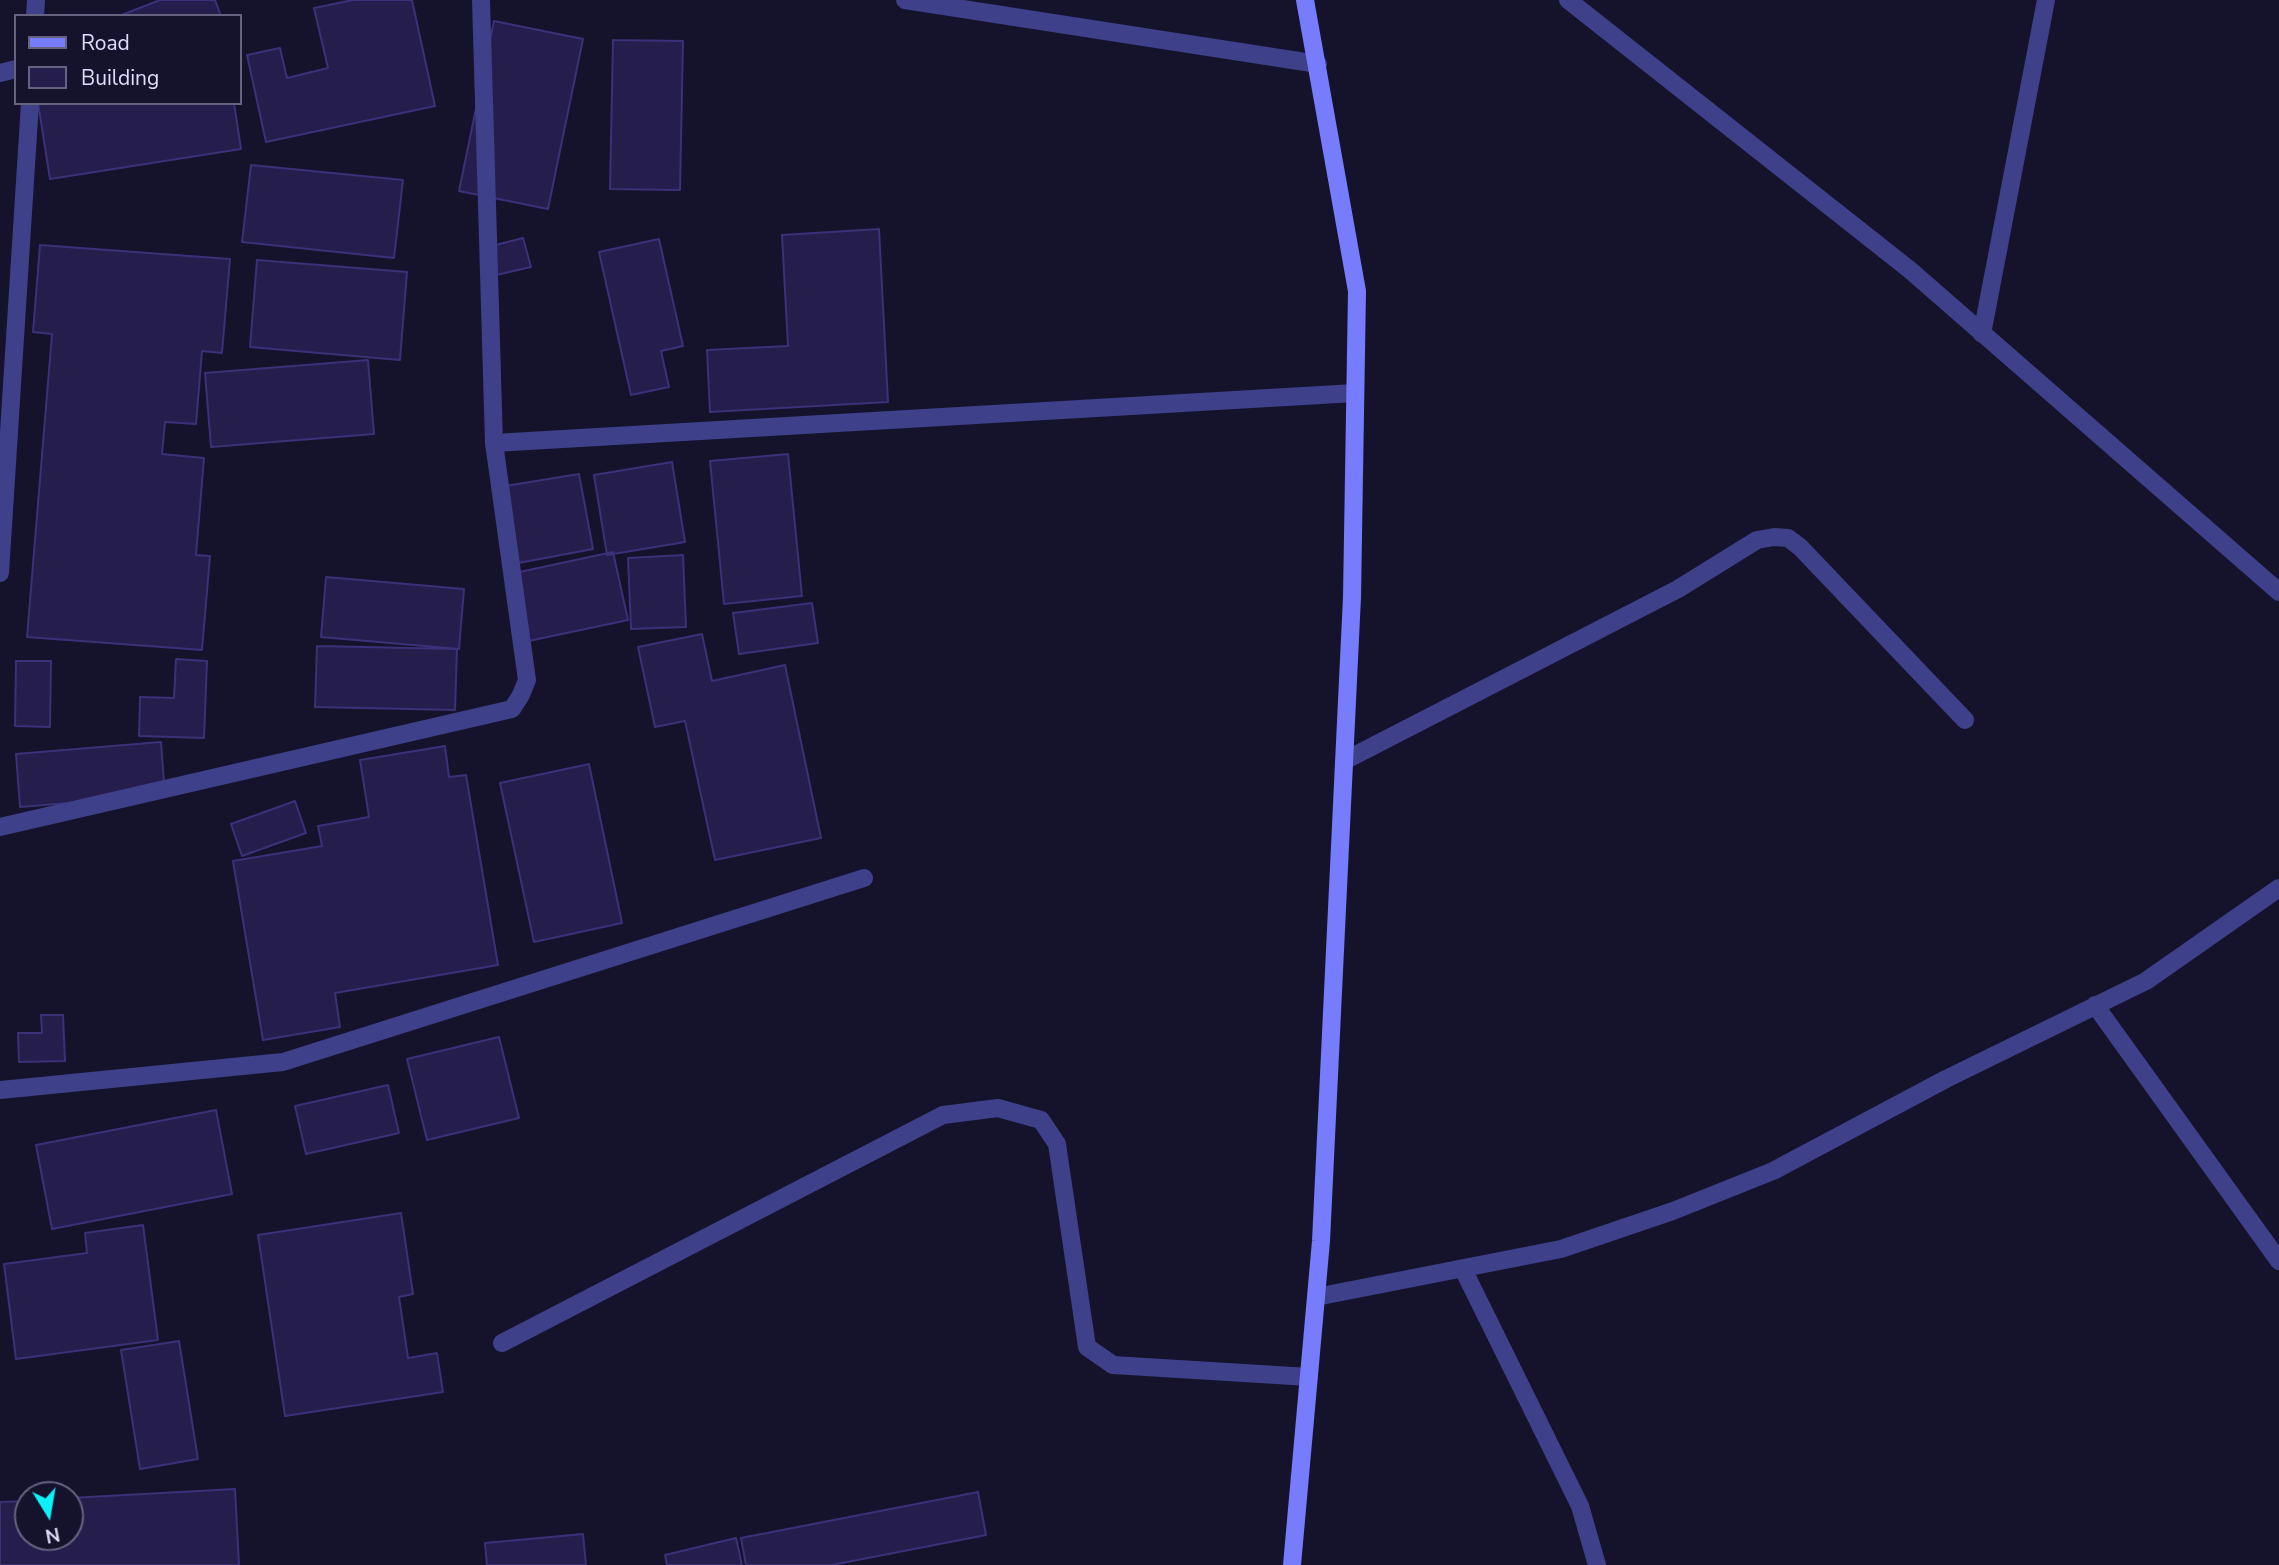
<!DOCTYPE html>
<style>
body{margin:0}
#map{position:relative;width:2279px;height:1565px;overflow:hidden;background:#15122c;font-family:"Nunito Sans",sans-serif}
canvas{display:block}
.legend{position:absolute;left:14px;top:14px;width:228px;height:91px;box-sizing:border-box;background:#15122c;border:2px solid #666380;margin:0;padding:9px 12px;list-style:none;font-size:21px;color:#dfddfe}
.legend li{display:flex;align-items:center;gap:14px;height:35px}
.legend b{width:35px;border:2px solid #666380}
.north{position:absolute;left:14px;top:1481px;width:70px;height:70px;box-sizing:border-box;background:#15122c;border:2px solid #666380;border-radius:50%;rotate:169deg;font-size:19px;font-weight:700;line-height:28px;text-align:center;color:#dfddfe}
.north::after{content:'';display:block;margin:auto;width:24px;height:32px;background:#0df2fa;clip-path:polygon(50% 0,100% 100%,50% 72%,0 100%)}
</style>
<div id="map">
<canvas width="2279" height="1565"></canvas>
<ul class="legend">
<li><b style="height:9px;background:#767cfc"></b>Road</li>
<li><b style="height:19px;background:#251e4c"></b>Building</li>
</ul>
<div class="north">N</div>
</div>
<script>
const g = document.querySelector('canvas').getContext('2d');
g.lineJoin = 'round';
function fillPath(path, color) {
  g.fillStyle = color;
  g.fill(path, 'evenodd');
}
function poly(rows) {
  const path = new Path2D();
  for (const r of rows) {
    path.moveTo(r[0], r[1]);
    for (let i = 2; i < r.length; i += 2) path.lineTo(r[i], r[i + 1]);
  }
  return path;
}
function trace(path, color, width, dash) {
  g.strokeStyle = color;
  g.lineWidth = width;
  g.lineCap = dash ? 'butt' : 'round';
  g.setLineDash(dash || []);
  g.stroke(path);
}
const building = poly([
 [160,0,215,0,221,16,119,16,160,0],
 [353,0,412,0,435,106,266,142,247,55,280,48,287,78,328,68,314,8,353,0],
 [494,21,583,39,548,209,459,191,494,21],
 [613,40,683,41,680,190,610,189,613,40],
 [38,103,234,103,241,149,50,179,38,103],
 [251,165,403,180,394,258,242,242,251,165],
 [879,229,888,402,710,412,707,350,788,346,782,235,879,229],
 [523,238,531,267,492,276,484,248,523,238],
 [659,239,683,346,661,351,669,387,631,395,599,252,659,239],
 [40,245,230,259,222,353,202,351,196,424,165,422,162,454,204,458,196,555,210,556,202,650,27,637,52,334,33,332,40,245],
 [257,260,407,272,400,360,250,347,257,260],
 [368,360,374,434,211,447,205,373,368,360],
 [788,454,802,596,724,604,710,461,788,454],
 [672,462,685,542,607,555,594,475,672,462],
 [579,474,593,549,513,564,499,487,579,474],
 [613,552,628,620,524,642,510,574,613,552],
 [683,555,686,627,631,629,628,558,683,555],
 [326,577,464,589,459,649,321,637,326,577],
 [812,603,818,643,739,654,733,613,812,603],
 [702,634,712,681,785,665,821,838,715,860,685,721,655,727,638,647,702,634],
 [317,646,457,649,455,710,315,707,317,646],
 [176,659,207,661,204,738,139,736,140,697,174,698,176,659],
 [16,661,51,661,50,727,15,726,16,661],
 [161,742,165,795,20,807,16,754,161,742],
 [445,746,449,777,466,775,498,965,335,993,340,1027,263,1040,233,861,322,846,318,826,369,817,360,760,445,746],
 [589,764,622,923,534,942,500,783,589,764],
 [295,801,306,833,242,856,231,824,295,801],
 [41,1015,63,1015,65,1061,19,1062,18,1033,42,1033,41,1015],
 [499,1037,519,1118,427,1140,407,1059,499,1037],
 [388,1085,399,1133,306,1154,295,1106,388,1085],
 [216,1110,232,1194,52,1229,36,1145,216,1110],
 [401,1213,413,1294,399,1297,408,1358,437,1353,443,1392,285,1416,258,1235,401,1213],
 [143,1225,158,1340,16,1359,4,1264,87,1253,85,1233,143,1225],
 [179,1341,198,1459,140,1469,121,1350,179,1341],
 [235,1489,239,1565,0,1565,0,1502,28,1501,28,1537,70,1537,70,1498,235,1489],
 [978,1492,986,1535,832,1565,746,1565,741,1538,978,1492],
 [583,1534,586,1565,487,1565,485,1543,583,1534],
 [736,1538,742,1565,667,1565,665,1555,736,1538]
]);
fillPath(building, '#251e4c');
trace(building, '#3a3178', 2);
trace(poly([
 [0,73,16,69]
]), '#3e408a', 18);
trace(poly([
 [905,0,1318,64],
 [1568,0,1910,270,2279,592],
 [35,16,36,0],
 [1982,334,2046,0],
 [494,443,1355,393],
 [0,573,30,103],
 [1344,761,1678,589,1757,540,1774,537,1788,538,1800,547,1965,720],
 [0,827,512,709,521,695,527,680,494,443,481,0],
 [2095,1005,2279,1261],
 [0,1090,283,1062,864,878],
 [1463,1269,1580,1506,1597,1565],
 [1316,1297,1561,1249,1673,1211,1773,1171,1946,1079,2146,981,2279,888],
 [502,1343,943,1115,998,1108,1041,1120,1057,1144,1087,1347,1113,1365,1309,1377]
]), '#3e408a', 18);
trace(poly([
 [1292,1565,1321,1241,1352,597,1357,291,1305,0]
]), '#767cfc', 18);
</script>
